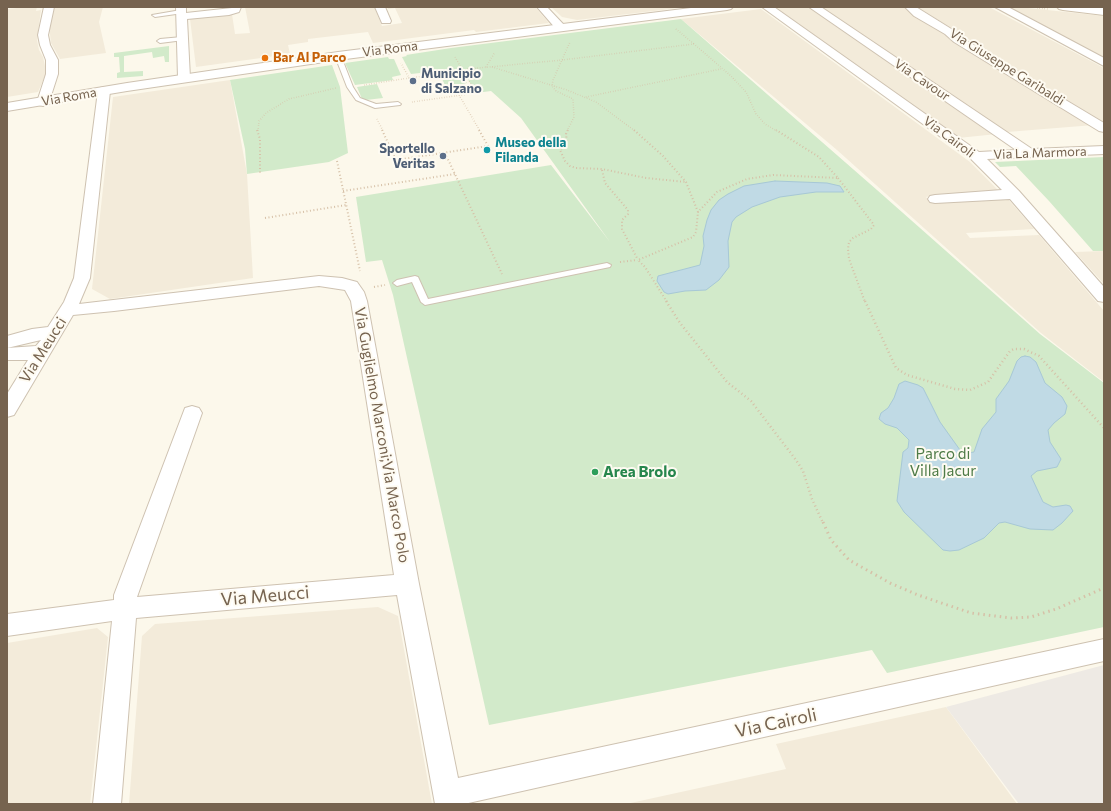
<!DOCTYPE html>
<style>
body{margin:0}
#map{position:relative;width:1111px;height:811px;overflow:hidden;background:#fcf8eb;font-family:Commissioner,sans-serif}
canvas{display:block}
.frame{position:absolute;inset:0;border:8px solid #76634f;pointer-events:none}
</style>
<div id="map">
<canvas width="1111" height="811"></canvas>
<div class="frame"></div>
</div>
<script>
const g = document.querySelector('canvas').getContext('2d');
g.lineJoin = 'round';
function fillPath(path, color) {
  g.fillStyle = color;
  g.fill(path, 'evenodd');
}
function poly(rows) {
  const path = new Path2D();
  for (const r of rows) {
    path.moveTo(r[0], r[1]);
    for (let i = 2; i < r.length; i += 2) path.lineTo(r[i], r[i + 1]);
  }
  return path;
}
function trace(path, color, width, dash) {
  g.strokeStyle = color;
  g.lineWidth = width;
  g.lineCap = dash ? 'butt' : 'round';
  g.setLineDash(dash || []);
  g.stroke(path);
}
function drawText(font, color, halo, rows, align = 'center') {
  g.font = font + ' Commissioner,sans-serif';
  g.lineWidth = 4;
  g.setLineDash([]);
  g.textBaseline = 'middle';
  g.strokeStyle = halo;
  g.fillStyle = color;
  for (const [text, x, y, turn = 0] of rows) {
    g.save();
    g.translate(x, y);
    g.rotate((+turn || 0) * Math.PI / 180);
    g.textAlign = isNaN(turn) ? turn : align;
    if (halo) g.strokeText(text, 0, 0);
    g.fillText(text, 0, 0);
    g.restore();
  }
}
fillPath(poly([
 [26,7,37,7,36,11,41,10,37,40,39,50,43,57,45,66,45,76,38,92,7,97,7,9],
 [55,7,103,7,99,22,106,53,60,59,51,43,49,26],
 [245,7,374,7,382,26,402,23,395,8,388,9,387,7,535,7,549,23,476,32,474,30,373,43,368,32,308,39,308,42,288,45,290,54,196,67,190,19,232,14,235,34,250,33],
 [551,7,678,7,679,8,577,20,562,17],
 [786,7,809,7,997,134,958,138,775,8],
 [819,7,904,7,914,16,944,33,952,40,1094,125,1007,132],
 [917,7,989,7,1104,68,1104,124],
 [1019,7,1104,16,1104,59,1009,8],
 [761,9,970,162,1000,192,940,194,926,197,931,202,1007,198,1034,229,966,233,970,238,1039,235,1104,311,1104,382,1041,333,837,150,681,19],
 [230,80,247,174,253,278,110,299,92,289,113,97],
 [1104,251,1104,284,1075,252],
 [378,607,398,616,432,804,129,804,142,636,155,624],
 [97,628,108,637,90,804,7,804,7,643],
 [946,707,1017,804,626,804,786,769,776,744]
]), '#f3ebda');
fillPath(poly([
 [1104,665,1104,804,1019,804,946,707]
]), '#eeeae4');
fillPath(poly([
 [681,19,877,190,1040,334,1104,383,1104,627,887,673,872,650,489,725,393,295,382,260,366,262,356,197,551,165,610,242,521,118,491,91,476,93,463,71,422,76,420,73,411,74,402,57,407,56,406,55,451,48],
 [169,46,169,62,165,62,164,56,153,58,152,52,124,56,124,72,143,71,143,76,117,78,117,73,120,72,119,57,114,57,114,53],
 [388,57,389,59,394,59,401,75,392,77,393,80,355,85,345,63],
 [332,65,340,87,348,153,329,162,247,174,245,149,230,80],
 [459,72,462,73,467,83,446,87,440,75],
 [377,84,383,98,366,100,362,99,357,87],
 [1104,157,1104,251,1093,251,1049,201,1016,166,1000,167,995,162]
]), '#d2eaca');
const water = poly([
 [775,181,827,183,840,186,844,192,816,192,780,197,752,207,736,217,732,222,728,241,729,267,719,280,706,290,685,291,668,294,664,292,657,281,658,276,700,265,704,246,703,236,707,220,711,210,719,200,728,194,744,186,775,181],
 [1025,356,1030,357,1036,362,1045,383,1062,397,1067,406,1065,414,1054,423,1048,430,1050,442,1061,459,1057,467,1037,471,1031,476,1043,502,1053,507,1066,505,1070,506,1073,511,1062,523,1053,530,1030,529,1005,522,999,523,984,538,959,550,950,551,943,550,904,512,897,501,903,452,908,448,909,440,897,428,885,424,879,419,881,413,888,408,894,398,899,384,905,381,918,385,923,388,940,422,960,450,968,453,974,452,982,429,996,412,996,399,1009,381,1017,361,1021,357,1025,356]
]);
fillPath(water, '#c0dae5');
trace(water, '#a7c8d6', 1);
const service = poly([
 [181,10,184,12,183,13,155,17,152,15,181,10],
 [182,37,184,38,184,40,160,43,157,41,160,39,182,37],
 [338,54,341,56,353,87,360,98,376,104,398,102,401,104,400,105,375,108,356,100,347,87,335,56,338,54],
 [607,263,611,265,610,267,425,305,421,302,412,282,397,286,393,283,397,280,415,276,418,277,428,299,607,263]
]);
const minor = poly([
 [44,7,54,7,48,35,50,45,58,60,58,74,49,102,47,105,43,106,39,105,37,102,46,74,46,60,40,45,38,35,44,7],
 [176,7,186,7,186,13,241,7,239,12,229,15,187,19,190,78,188,80,184,81,180,80,178,78,176,7],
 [375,7,385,7,391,21,390,23,382,23,375,7],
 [537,7,547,7,565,26,566,28,565,30,557,30,537,7],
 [762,7,774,7,979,152,1016,150,809,7,821,7,1032,149,1104,146,1104,154,987,159,1019,191,1104,287,1104,302,1098,301,1010,199,935,203,930,202,928,199,930,196,935,195,1002,190,971,159,762,7],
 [905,7,916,7,953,30,962,38,1104,123,1104,132,1099,131,954,42,945,34,914,16,905,7],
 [995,7,1008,7,1104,58,1104,66,995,7],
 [104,87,108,88,110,91,90,278,79,304,319,276,342,278,357,282,364,292,367,301,419,584,458,778,1104,639,1104,661,464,804,435,804,397,595,136,618,121,804,93,804,112,621,7,636,7,614,114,600,114,595,185,408,192,406,199,408,202,413,137,597,394,575,351,301,345,290,319,286,114,311,73,315,14,415,7,417,7,394,28,360,7,360,7,348,36,346,41,340,7,348,7,336,32,329,48,327,64,302,74,278,98,91,100,88,104,87]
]);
const tertiary = poly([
 [699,7,733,7,731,9,727,10,338,60,127,91,7,111,7,103,127,83,338,52,699,7]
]);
const secondary = poly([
 [1057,7,1104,7,1104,15,1063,10,1059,9,1057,7]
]);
trace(service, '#cec2b1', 2);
trace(minor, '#cec2b1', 2);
trace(tertiary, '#cec2b1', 2);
trace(secondary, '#d0c3af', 2);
trace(poly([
 [1037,8,1048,9],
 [676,29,694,44],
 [486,67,495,52],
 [492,67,567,90,596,102,635,131],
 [409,78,463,71,455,57],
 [364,85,409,78,401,63],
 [459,95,480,131],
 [586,97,721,69],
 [412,102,476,93,463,71,468,69,562,60,694,44,731,76,746,92,756,114,765,124,777,131],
 [377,119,383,131],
 [258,131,259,121,266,113,289,99,336,88],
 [567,131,574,117,573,99,556,91,552,86,553,80,570,42]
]), '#d6c0a7', 1.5, [0.5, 2]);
trace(poly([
 [257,130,260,139,260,174],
 [382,130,396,160,488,146,479,130],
 [568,130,566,134,567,143,560,150,565,161,570,166,576,168,602,169,646,178,686,182],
 [634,130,663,156,686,182,698,212,717,192,747,179,773,175,838,178,819,157,776,130],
 [445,153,502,274],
 [337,161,360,271],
 [602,170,605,183,628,210,628,214,622,220,622,229,638,260],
 [838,178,874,225,871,229,853,238,849,242,848,249,849,259,865,302],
 [343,191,455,174],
 [265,218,346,205],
 [620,262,637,260],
 [374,287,385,285],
 [667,302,645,267,638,260,693,237,696,232,698,212]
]), '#d6c0a7', 2, [1, 2.5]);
trace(poly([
 [666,301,680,323,727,382,751,401,796,460,803,471,812,499,823,523],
 [865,301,896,368,907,375,955,389,970,390,988,382,1010,351,1014,349,1024,349,1039,356,1104,428]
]), '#d6c0a7', 2.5, [1, 3]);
trace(poly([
 [823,522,831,540,849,560,890,583,918,595,971,613,1011,618,1031,617,1056,609,1104,588]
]), '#d6c0a7', 3, [1.5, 4]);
fillPath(service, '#fff');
fillPath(minor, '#fff');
fillPath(tertiary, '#fff');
fillPath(secondary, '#fff');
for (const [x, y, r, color] of [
 [265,58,4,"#e8710a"],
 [413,81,4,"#5c6f8a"],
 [487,150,4,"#0f9aa8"],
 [443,156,4,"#5c6f8a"],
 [595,472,4,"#2e9e5b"]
]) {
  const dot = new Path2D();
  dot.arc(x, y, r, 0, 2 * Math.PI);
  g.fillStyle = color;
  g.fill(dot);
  trace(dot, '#fefbf2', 1.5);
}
drawText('13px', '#76634f', '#fefbf2', [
 ["Via Roma",390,49,-7],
 ["Via Giuseppe Garibaldi",1007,67,32],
 ["Via Cavour",922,80,34],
 ["Via Roma",69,97,-10],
 ["Via Cairoli",949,137,36],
 ["Via La Marmora",1040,153,-2]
]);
drawText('bold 13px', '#c56008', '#fefbf2', [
 ["Bar Al Parco",273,58]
], 'left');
drawText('bold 13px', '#4e5e75', '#fefbf2', [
 ["Municipio",421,74],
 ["di Salzano",421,89],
 ["Sportello",435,149,"right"],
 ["Veritas",435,164,"right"]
], 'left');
drawText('bold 13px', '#0d838f', '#fefbf2', [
 ["Museo della",495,143],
 ["Filanda",495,158]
], 'left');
drawText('15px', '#76634f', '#fefbf2', [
 ["Via Meucci",43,350,-58],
 ["Via Guglielmo Marconi;Via Marco Polo",382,435,80]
]);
drawText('15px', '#4e7b47', '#fefbf2', [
 ["Parco di",943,454],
 ["Villa Jacur",943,471]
]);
drawText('bold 15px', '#27864d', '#fefbf2', [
 ["Area Brolo",603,472]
], 'left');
drawText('18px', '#76634f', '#fefbf2', [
 ["Via Meucci",265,596,-5],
 ["Via Cairoli",776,723,-12]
]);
</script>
